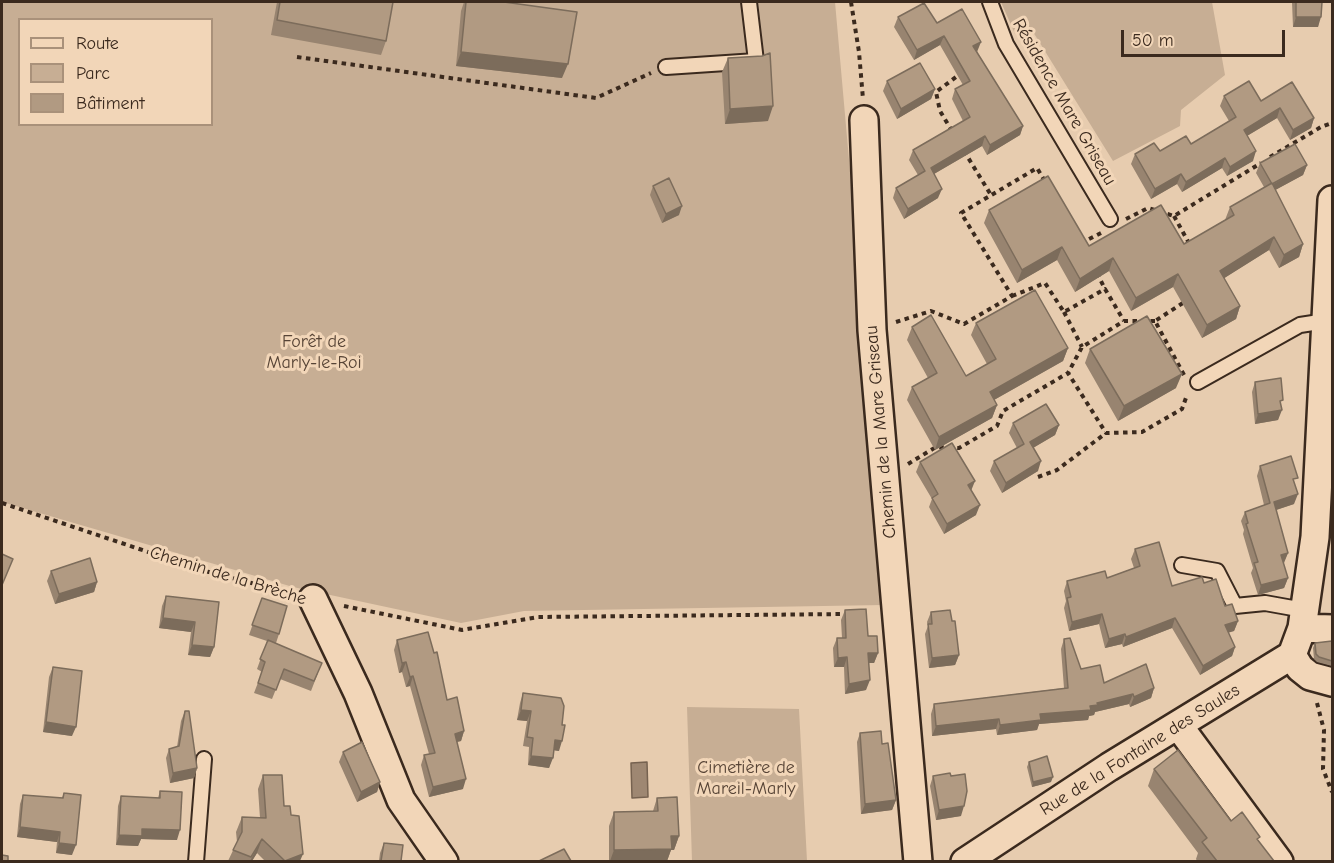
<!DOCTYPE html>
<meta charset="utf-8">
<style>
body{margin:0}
#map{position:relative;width:1334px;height:863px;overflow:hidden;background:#e7ccaf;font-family:"Comic Neue",sans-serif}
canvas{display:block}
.frame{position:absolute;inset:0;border:3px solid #3b2a1e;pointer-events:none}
.legend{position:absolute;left:18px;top:18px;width:195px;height:108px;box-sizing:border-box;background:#f2d6b8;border:2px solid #a9917a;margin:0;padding:8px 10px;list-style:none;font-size:18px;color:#3b2a1e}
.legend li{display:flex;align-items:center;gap:12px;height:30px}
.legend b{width:30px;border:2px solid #a9917a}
.scale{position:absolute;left:1121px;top:30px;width:164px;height:27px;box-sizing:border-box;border:3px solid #3b2a1e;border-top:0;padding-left:8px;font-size:18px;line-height:21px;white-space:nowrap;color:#3b2a1e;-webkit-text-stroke:4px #f2d6b8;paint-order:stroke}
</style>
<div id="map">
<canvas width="1334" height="863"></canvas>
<div class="frame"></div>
<ul class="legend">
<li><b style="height:8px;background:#f2d6b8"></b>Route</li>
<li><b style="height:16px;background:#c7ae94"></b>Parc</li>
<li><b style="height:16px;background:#b19a82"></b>Bâtiment</li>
</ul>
<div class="scale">50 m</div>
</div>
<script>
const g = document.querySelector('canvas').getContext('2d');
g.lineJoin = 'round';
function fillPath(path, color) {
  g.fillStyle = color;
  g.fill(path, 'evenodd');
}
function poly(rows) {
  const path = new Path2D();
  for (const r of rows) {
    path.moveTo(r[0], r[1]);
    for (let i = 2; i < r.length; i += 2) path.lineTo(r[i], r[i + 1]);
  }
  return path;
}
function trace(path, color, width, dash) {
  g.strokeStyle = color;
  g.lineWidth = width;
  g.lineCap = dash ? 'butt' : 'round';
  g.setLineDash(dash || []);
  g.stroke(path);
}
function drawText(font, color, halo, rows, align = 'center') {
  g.font = font + ' "Comic Neue",sans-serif';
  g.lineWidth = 6;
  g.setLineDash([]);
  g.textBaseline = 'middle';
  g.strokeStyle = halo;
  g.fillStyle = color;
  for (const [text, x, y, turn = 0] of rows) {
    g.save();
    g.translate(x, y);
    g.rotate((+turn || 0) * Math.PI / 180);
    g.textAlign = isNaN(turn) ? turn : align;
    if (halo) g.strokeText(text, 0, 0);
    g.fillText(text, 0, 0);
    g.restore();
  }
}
fillPath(poly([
 [2,2,835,2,875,453,883,605,524,611,461,623,293,587,2,502],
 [20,20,212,20,212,124,20,124],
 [1001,2,1212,2,1225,75,1181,110,1180,126,1113,161,1030,27,1015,34],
 [687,707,799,709,807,861,692,861]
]), '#c7ae94');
const water = poly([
 [647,762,648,797,632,798,631,763,647,762]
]);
fillPath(water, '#9e8772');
trace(water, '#766250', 1.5);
const lane = poly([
 [990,2,1006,44,1110,219],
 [666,67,756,61,749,2],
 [1198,382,1300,325,1326,321],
 [1182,565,1217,571,1235,606,1265,603,1304,610],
 [196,862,204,759]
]);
const street = poly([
 [864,120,872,330,918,862],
 [313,599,358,693,401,800,444,862],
 [1302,628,1332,629],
 [1292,655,1300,668,1310,676,1332,682],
 [1178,725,1279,862],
 [965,862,1109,767,1292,655,1302,628,1315,537,1332,200]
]);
trace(lane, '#3b2a1e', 18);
trace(street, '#3b2a1e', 32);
trace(poly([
 [851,2,859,52,863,99],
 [297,57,596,98,651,73],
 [952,131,940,111,936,92,960,74],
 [964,151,991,195],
 [1270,157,1321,127,1332,123],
 [1174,216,1190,245],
 [1126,219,1148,208,1174,216,1261,163],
 [1081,243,1101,233],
 [1097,273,1105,289],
 [1012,296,1045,283,1064,312,1105,289,1124,321],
 [1064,312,1082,347],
 [1155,321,1124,321,1082,347,1068,373,1106,433,1142,432,1182,409,1187,395],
 [896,322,931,311,964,324,1012,296,961,213,1037,168,1046,183],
 [1184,375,1155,321,1186,301],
 [908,464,936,447,959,448,997,426,1003,411,1068,373],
 [1038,477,1057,470,1106,433],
 [2,503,205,571,290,593],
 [344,606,462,630,538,617,846,614],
 [1317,703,1324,730,1323,769,1332,792]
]), '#3b2a1e', 4, [4.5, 4.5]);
trace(lane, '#f2d6b8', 14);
trace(street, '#f2d6b8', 27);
fillPath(poly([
 [277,2,393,2,386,41,381,55,271,35],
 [464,2,504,2,562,78,456,66,461,11],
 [1292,2,1322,2,1318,27,1293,27],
 [898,17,937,23,977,52,1023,126,1020,135,987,155,982,146,934,174,938,198,904,219,893,198,896,188,918,175,909,160,913,150,963,121,952,99,955,89,963,85,940,45,914,60,894,27],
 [762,56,768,121,725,124,722,72,728,58],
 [887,81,935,89,931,99,897,119,883,91],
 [1224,96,1261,101,1314,118,1311,128,1290,140,1277,118,1247,136,1253,161,1227,176,1222,168,1182,192,1177,184,1151,199,1131,164,1135,154,1160,151,1191,144,1229,121,1220,106],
 [1260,163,1307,165,1303,175,1275,190,1303,244,1299,257,1279,268,1269,250,1224,278,1240,306,1236,319,1202,338,1173,287,1131,311,1109,271,1075,292,1057,260,1017,283,984,223,989,210,1089,246,1184,244,1225,220,1230,207,1264,187,1256,173],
 [653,186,679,215,662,223,650,195],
 [976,323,1068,348,1063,361,994,400,997,405,992,418,935,450,907,400,912,387,928,378,907,340,912,327,966,376,987,364,971,335],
 [1090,349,1176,388,1118,421,1085,363],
 [1255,382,1281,405,1278,420,1255,424,1252,392],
 [1013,423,1059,425,1055,435,1033,448,1038,471,1002,493,990,471,994,461,1017,448,1009,433],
 [920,462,971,491,976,515,944,534,929,507,932,499,916,472],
 [1260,466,1295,485,1294,504,1276,510,1288,553,1283,563,1288,578,1284,588,1258,595,1251,573,1253,568,1243,534,1244,530,1241,521,1245,512,1264,505,1257,476],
 [1135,549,1172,586,1204,583,1225,606,1238,621,1234,631,1228,632,1235,647,1232,656,1200,675,1172,628,1123,647,1122,644,1105,648,1099,624,1069,631,1064,608,1066,601,1064,591,1067,581,1107,578,1134,568,1131,559],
 [51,571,97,582,94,592,55,604,47,581],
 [166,596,219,602,214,647,210,657,188,655,191,632,159,628,162,606],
 [262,598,279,634,276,643,318,673,311,691,280,679,272,699,254,693,262,672,257,669,267,641,249,635],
 [845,610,868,636,878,653,874,663,869,663,866,690,845,694,844,667,834,667,833,648,837,638,842,638,841,620],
 [931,612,952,621,959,655,955,665,929,668,925,634,928,626,927,622],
 [1064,639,1081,669,1104,683,1154,688,1151,698,1130,707,1129,704,1095,712,1094,715,1089,716,1088,720,1039,724,1037,730,997,735,996,729,932,736,931,714,934,704,1064,688,1061,649],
 [397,640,447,700,464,731,461,741,457,742,463,789,429,797,421,765,424,755,429,754,410,686,406,687,402,672,399,673,394,650],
 [1332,641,1332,666,1317,662,1314,659,1313,648,1315,643],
 [53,667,72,736,43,732,49,677],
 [523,693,559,751,554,750,549,768,528,765,529,747,523,746,527,721,517,720,520,703],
 [185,711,197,768,194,778,170,783,166,758,169,749,177,747,181,721],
 [860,733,882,744,896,800,892,810,861,814,857,742],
 [343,752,380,782,377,792,357,802,339,762],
 [1029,762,1051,782,1032,787,1027,767],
 [1154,769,1258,841,1274,861,1197,861,1196,859,1198,853,1148,786],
 [263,775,284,806,300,861,265,861,257,853,252,861,228,861,237,842,236,832,242,817,260,818,258,789],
 [933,776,961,816,936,820,930,786],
 [160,791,177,840,141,839,138,846,116,845,118,806,121,796,158,798],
 [64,793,72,855,56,853,57,842,17,837,20,804,23,795,62,798],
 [657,798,679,836,674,850,671,850,667,861,609,861,609,826,614,812,653,811],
 [384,843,401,861,379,861,380,853]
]), '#988470');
fillPath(poly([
 [1296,17,1321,17,1318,27,1293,27],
 [944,36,940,45,914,60,917,50],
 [981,42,977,52,970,56,973,46],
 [461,52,568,64,562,78,456,66],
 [935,89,931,99,897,119,901,109],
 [773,106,768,121,725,124,730,109],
 [1280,108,1277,118,1240,140,1244,130],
 [1314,118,1311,128,1290,140,1293,130],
 [1023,126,1020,135,987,155,990,145],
 [985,136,982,146,927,178,931,168],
 [1256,151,1253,161,1227,176,1230,167],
 [1225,158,1222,168,1182,192,1186,182],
 [1307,165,1303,175,1268,194,1272,185],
 [1181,174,1177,184,1151,199,1155,189],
 [942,189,938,198,904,219,908,209],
 [682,206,679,215,662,223,666,214],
 [1274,237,1269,250,1215,284,1220,271],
 [1303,244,1299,257,1279,268,1284,255],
 [1062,247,1057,260,1017,283,1022,270],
 [1113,258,1109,271,1075,292,1080,279],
 [1178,274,1173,287,1131,311,1136,298],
 [1240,306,1236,319,1202,338,1207,325],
 [1068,348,1063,361,985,405,990,392],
 [1182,374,1176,388,1118,421,1124,406],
 [997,405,992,418,935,450,939,437],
 [1282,410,1278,420,1255,424,1258,414],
 [1059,425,1055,435,1026,452,1030,442],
 [1041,461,1038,471,1002,493,1006,483],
 [975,481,971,491,968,485],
 [1298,494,1294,504,1270,512,1274,502],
 [980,505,976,515,944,534,947,524],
 [1288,553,1284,563,1277,565,1281,555],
 [1288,578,1284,588,1258,595,1261,585],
 [97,582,94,592,55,604,59,594],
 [1102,614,1099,624,1069,631,1072,622],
 [163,618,195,622,191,632,159,628],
 [1175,618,1172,628,1123,647,1126,637],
 [1238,621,1234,631,1221,635,1225,625],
 [1125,634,1122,644,1105,648,1109,639],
 [192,645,214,647,210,657,188,655],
 [1235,647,1232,656,1200,675,1203,666],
 [868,653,878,653,874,663,865,663],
 [959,655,955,665,929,668,932,658],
 [847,657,844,667,834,667,838,658],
 [406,662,402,672,399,673,402,663],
 [413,676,410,686,406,687,410,677],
 [870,680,866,690,845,694,849,684],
 [1154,688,1151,698,1130,707,1134,697],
 [1133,694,1129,704,1095,712,1094,715,1089,716,1088,720,1039,724,1037,730,997,735,1000,725,1040,714,1090,706,1097,703],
 [521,710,531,711,527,721,517,720],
 [999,719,996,729,932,736,936,726],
 [46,722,76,727,72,736,43,732],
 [464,731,461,741,451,743,455,734],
 [555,740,562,741,559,751,552,750],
 [531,756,553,758,549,768,528,765],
 [197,768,194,778,170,783,173,773],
 [1053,777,1051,782,1032,787,1033,782],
 [466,779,463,789,429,797,433,787],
 [380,782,377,792,357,802,361,792],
 [896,800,892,810,861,814,865,804],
 [964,806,961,816,936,820,939,810],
 [20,827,60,832,57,842,17,837],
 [142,829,180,830,177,840,141,839,138,846,116,845,119,835],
 [671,836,679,836,674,850,671,850,667,861,610,861,614,850],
 [262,839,257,853,252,861,250,861],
 [59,843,76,845,72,855,56,853],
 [303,854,300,861,285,861]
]), '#7c6c5b');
const building = poly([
 [280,2,393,2,386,41,277,20,280,2],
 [466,2,504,2,577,12,568,64,461,52,466,2],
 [1296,2,1322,2,1321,17,1296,17,1296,2],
 [924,3,937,23,962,9,981,42,973,46,1023,126,990,145,985,136,931,168,942,189,908,209,896,188,925,171,913,150,970,117,955,89,970,81,944,36,917,50,898,17,924,3],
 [770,53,773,106,730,109,728,58,762,56,770,53],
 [920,63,935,89,901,109,887,81,920,63],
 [1249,81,1261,101,1292,82,1314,118,1293,130,1280,108,1244,130,1256,151,1230,167,1225,158,1186,182,1181,174,1155,189,1135,154,1154,143,1160,151,1186,136,1191,144,1236,117,1224,96,1249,81],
 [1295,144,1307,165,1272,184,1260,163,1295,144],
 [1048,176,1089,246,1161,205,1184,244,1234,215,1230,207,1272,183,1303,244,1284,255,1274,237,1220,271,1240,306,1207,325,1178,274,1136,298,1113,258,1080,279,1062,247,1022,270,989,210,1048,176],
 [669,178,682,206,666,214,653,186,669,178],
 [1035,290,1068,348,990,392,997,405,939,437,912,387,937,373,912,327,931,315,966,376,996,359,976,323,1035,290],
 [1147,316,1182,374,1124,406,1090,349,1147,316],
 [1281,378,1283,400,1280,401,1282,410,1258,414,1255,382,1281,378],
 [1046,404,1059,425,1030,442,1041,461,1006,483,994,461,1024,444,1013,423,1046,404],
 [952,443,975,481,968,485,980,505,947,524,932,498,938,494,920,462,952,443],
 [1291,456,1298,478,1293,479,1298,494,1274,502,1288,553,1281,555,1288,578,1261,585,1254,563,1258,562,1246,524,1248,523,1245,512,1270,503,1260,466,1291,456],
 [1159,542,1172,586,1202,577,1204,583,1216,579,1225,606,1232,604,1238,621,1225,625,1235,647,1203,666,1175,618,1126,637,1125,634,1109,639,1102,614,1072,622,1067,598,1071,597,1067,581,1105,571,1107,578,1140,566,1135,549,1159,542],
 [2,554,13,559,2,585,2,554],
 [90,558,97,582,59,594,51,571,90,558],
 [166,596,219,602,214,647,192,645,195,622,163,618,166,596],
 [262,598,287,606,279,634,252,625,262,598],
 [866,609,868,636,877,636,878,653,868,653,870,680,849,684,847,657,838,658,837,638,846,638,845,610,866,609],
 [950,610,952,621,955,621,959,655,932,658,928,624,932,624,931,612,950,610],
 [428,632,434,653,437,652,447,700,457,697,464,731,455,734,466,779,433,787,424,755,435,753,413,676,410,677,406,662,402,663,397,640,428,632],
 [1070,638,1081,669,1100,665,1104,683,1146,664,1154,688,1134,697,1133,694,1097,703,1098,705,1090,706,1091,710,1040,714,1041,720,1000,725,999,719,936,726,934,704,1068,688,1064,639,1070,638],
 [268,640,322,663,314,681,284,669,276,690,258,683,265,662,260,659,268,640],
 [1332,641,1332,661,1319,657,1316,654,1315,643,1332,641],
 [53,667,82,671,76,727,46,722,53,667],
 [523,693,561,698,564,706,562,725,565,725,562,741,555,740,553,758,531,756,533,738,527,737,531,711,521,710,523,693],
 [185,711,189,711,197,768,173,773,169,749,179,746,185,711],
 [881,731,882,744,888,743,896,800,865,804,860,733,881,731],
 [362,742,380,782,361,792,343,752,362,742],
 [1178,750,1231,821,1242,812,1260,837,1257,839,1274,861,1217,861,1202,842,1207,838,1154,769,1178,750],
 [1047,756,1053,777,1033,782,1029,762,1047,756],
 [950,773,951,776,965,774,967,791,964,806,939,810,933,776,950,773],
 [263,775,282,775,284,806,290,806,291,815,299,816,303,854,285,861,262,839,251,857,233,850,242,832,242,817,266,818,263,775],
 [160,791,182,792,180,830,142,829,142,836,119,835,121,796,160,798,160,791],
 [64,793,81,795,76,845,59,843,60,832,20,827,23,795,63,798,64,793],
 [677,797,679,836,671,836,672,849,614,850,614,812,658,811,657,798,677,797],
 [384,843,403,845,401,861,381,861,384,843],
 [564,849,571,861,539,861,564,849],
 [2,855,8,856,8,861,2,861,2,855]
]);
fillPath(building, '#b19a82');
trace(building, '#7c6c5b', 1.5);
drawText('18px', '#3b2a1e', '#f2d6b8', [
 ["Résidence Mare Griseau",1064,102,60],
 ["Chemin de la Mare Griseau",881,432,-95],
 ["Chemin de la Brèche",228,576,17],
 ["Rue de la Fontaine des Saules",1140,750,-32]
]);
drawText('18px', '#574436', '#f2d6b8', [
 ["Forêt de",314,342],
 ["Marly-le-Roi",314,363],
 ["Cimetière de",746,768],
 ["Mareil-Marly",746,789]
]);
</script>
